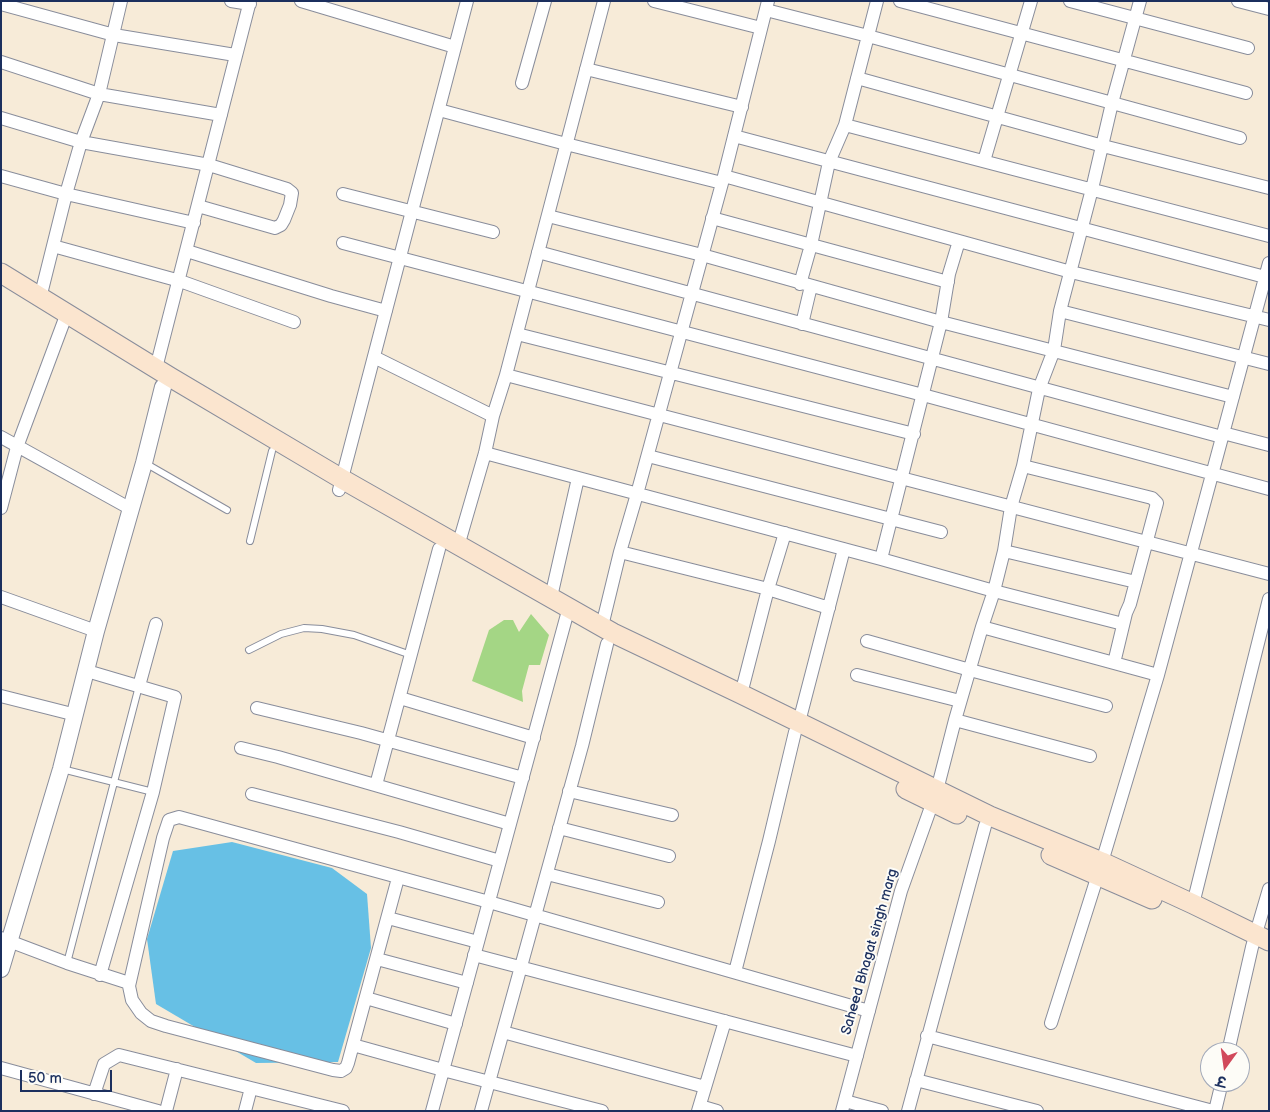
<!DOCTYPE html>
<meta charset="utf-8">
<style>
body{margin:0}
#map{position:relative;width:1270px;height:1112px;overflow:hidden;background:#f7ebd8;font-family:"Balsamiq Sans","Playpen Sans Deva",sans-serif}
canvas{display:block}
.frame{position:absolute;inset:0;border:2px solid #1b2f5e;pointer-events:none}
.north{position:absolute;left:1200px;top:1042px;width:50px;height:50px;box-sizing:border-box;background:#fdfcf7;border:1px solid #a3aaba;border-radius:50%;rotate:194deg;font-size:14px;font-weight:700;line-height:20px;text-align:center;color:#1b2f5e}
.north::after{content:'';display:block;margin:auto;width:18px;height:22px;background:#d1495b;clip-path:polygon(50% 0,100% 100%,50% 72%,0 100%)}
.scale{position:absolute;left:20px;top:1070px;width:92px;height:22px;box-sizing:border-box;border:2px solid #1b2f5e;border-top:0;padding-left:6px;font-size:15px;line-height:18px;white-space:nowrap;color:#1b2f5e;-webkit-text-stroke:4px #fdfcf7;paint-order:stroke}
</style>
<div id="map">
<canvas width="1270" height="1112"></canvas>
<div class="frame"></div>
<div class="north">उ</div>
<div class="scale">50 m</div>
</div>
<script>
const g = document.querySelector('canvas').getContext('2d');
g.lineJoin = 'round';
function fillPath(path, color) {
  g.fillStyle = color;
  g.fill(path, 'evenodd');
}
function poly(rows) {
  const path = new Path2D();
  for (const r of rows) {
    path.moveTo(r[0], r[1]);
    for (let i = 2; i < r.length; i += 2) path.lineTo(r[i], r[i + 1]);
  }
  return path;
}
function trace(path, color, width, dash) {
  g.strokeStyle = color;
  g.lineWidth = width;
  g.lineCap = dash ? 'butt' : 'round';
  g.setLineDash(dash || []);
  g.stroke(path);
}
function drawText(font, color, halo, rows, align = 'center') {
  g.font = font + ' "Balsamiq Sans",sans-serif';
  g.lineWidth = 4;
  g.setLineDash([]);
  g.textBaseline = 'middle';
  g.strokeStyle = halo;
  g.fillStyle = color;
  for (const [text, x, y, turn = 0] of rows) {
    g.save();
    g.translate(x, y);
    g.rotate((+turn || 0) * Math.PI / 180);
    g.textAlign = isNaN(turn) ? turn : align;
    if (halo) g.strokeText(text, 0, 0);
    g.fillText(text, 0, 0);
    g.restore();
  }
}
fillPath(poly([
 [531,614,549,635,540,665,529,665,522,691,523,702,472,681,489,630,504,620,513,620,519,632]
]), '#a4d685');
fillPath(poly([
 [232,842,332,868,367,894,371,948,338,1062,256,1063,156,1004,147,939,173,851]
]), '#67c0e5');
const service = poly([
 [145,463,227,510],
 [250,541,272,451],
 [249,650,281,634,304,628,322,629,354,635,411,655],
 [62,769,153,792],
 [67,963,139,686]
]);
const minor = poly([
 [231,1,250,4],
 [301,1,455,47],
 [654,1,761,28],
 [900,1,1246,93],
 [1070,1,1248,48],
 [1238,1,1269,9],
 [1,4,114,35,235,55],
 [766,10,868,36,1240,138],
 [1,62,99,94,221,115],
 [586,69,742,107],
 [857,78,1103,146,1269,188],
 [522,83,545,1],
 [439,110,566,144,722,183],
 [1,118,81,142,209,165,287,189,292,193,290,205,284,220,281,225,275,228,198,206],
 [845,125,1269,236],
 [734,136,1265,277],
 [984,161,1031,1],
 [1,176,66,194,194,223],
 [724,176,1071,272,1269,320],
 [343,194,493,232],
 [548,216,702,255,941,322,881,559],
 [712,218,948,282],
 [959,241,949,274,941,322,1233,397],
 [343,243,923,395,1269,489],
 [53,246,180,281,294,322],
 [187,251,331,296,386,311],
 [538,252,1222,437],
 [800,284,811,245,829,162,845,125,877,1],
 [40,298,66,194,81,142,99,94,121,1],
 [1060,311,1269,364],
 [802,324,811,286],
 [517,334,914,434],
 [374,357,493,416],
 [156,368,250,1],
 [506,375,1269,574],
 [1223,433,1269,445],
 [1,437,131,509],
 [485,453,881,559,994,591,1123,624],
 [648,456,941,532],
 [1023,466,1144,496,1152,498,1157,503,1130,604,1126,613,1114,663],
 [339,490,467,1],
 [1,508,17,447,67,313],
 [458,546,485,453,493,416,506,375,604,1],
 [1004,551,1136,582],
 [620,552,768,589,829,608],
 [1,597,96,631],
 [551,597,578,478],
 [602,626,620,552,637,494,724,176,768,1],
 [982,627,1158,675],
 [867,641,970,670,1106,706],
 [87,671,175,697,153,792,100,975],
 [857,675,960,701],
 [139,686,156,624],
 [741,694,768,589,785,533],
 [1,696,76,715],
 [400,698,534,738],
 [257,708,361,733,523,778],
 [955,720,1090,756],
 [799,722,844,549],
 [241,748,278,757,510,824],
 [376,785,439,549],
 [569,791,672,815],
 [252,794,399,832,500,861],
 [559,828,669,856],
 [547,874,658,902],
 [398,878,348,1063,346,1068,341,1071,333,1070,166,1026,151,1021,141,1013,132,1000,129,986,163,838,169,820,179,817,489,902,869,1011],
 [1193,904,1269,599],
 [388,918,478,942],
 [1,938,67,963,129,983],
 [474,955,857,1056],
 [377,959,467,983],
 [735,972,769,841,795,732],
 [366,998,456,1024],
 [1051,1023,1102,862,1158,675,1269,263],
 [503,1032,705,1087],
 [927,1036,1213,1111],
 [353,1045,443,1070,602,1111],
 [1228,1052,1252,947,1269,889],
 [1,1068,158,1111],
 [916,1080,1037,1111],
 [94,1094,104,1064,119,1055,343,1111],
 [845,1101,882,1111],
 [700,1106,717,1111],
 [166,1111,177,1069],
 [245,1111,251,1088],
 [432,1111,569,607],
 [481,1111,582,746,607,644],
 [698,1111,725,1021],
 [842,1111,901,891,937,790,955,720,982,627,994,591,1004,551,1011,507,1023,466,1039,389,1054,350,1060,311,1092,189,1112,103,1140,1],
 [908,1111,985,826],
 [1215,1111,1222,1082]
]);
const tertiary = poly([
 [1,969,61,769,96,631,144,463,163,387]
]);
const secondary = poly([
 [1,273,170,377,342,479,613,633,741,694,990,816,1102,862,1193,904,1269,941],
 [906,789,957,814],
 [1051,855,1152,899]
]);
trace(service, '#898d9b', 8);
trace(minor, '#898d9b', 14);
trace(tertiary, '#898d9b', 18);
trace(secondary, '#898d9b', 21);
trace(service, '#fff', 6);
trace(minor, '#fff', 12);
trace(tertiary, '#fff', 16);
trace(secondary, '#fbe5cf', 19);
drawText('14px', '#1b2f5e', '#fdfcf7', [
 ["Saheed Bhagat singh marg",870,952,-74]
]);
</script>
